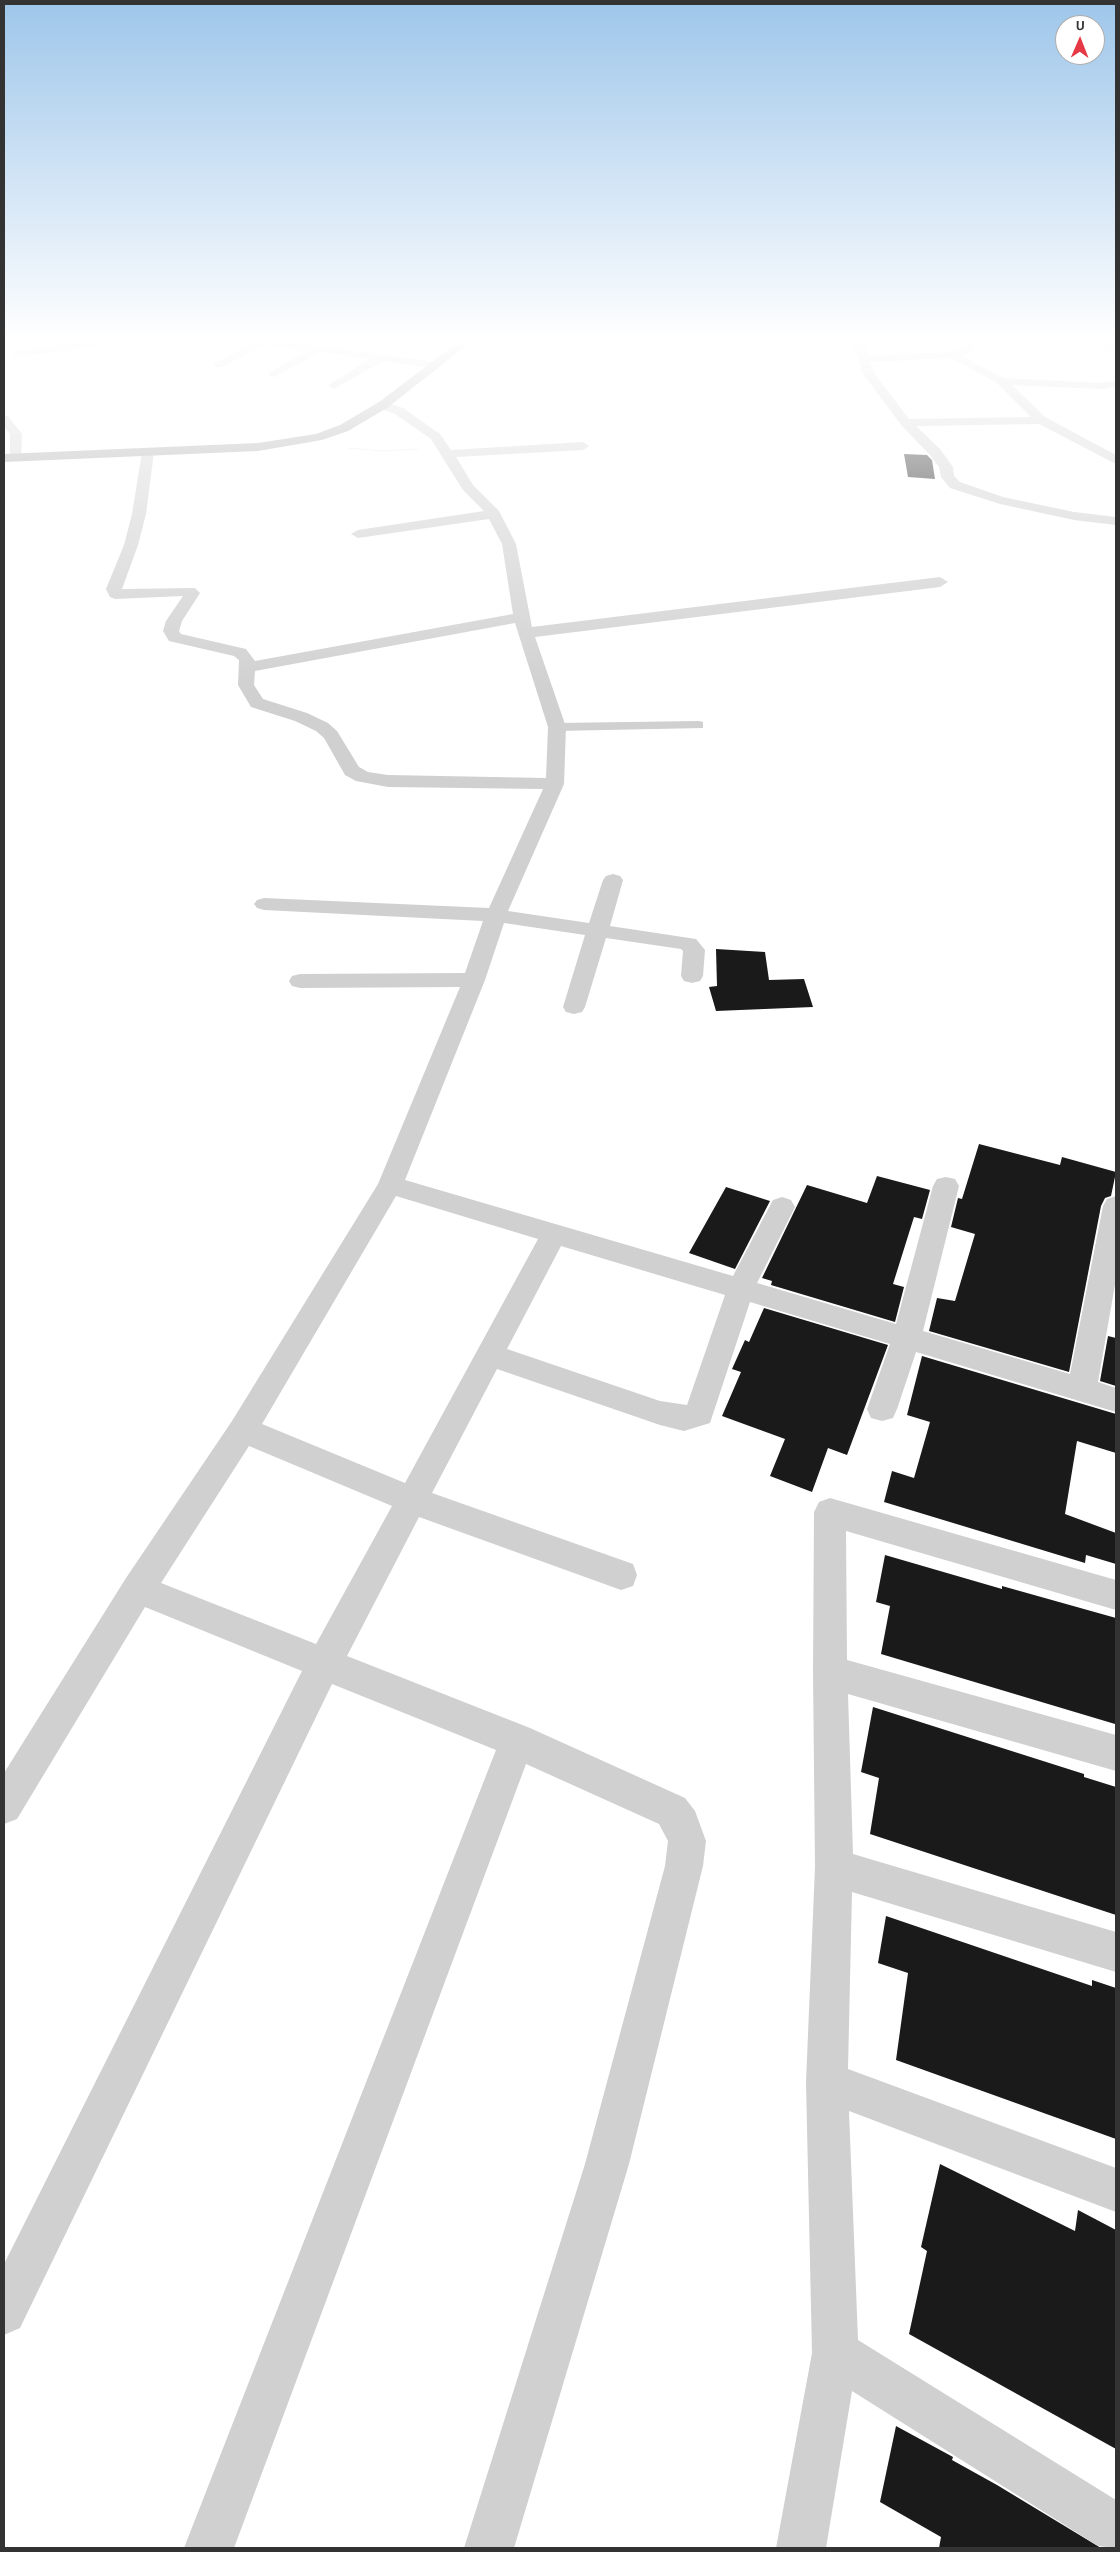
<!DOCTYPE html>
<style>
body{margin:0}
#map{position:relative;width:1120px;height:2552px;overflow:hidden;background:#fff;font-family:"Alegreya Sans",sans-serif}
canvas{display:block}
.frame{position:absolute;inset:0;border:5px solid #333;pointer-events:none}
.north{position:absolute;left:1055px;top:15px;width:50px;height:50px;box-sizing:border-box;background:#fff;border:1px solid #adadad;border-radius:50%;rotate:1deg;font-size:14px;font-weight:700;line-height:20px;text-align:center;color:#333}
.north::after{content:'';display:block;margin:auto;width:18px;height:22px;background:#e63946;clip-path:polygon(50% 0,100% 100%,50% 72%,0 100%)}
</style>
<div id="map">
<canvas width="1120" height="2552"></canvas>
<div class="frame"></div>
<div class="north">U</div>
</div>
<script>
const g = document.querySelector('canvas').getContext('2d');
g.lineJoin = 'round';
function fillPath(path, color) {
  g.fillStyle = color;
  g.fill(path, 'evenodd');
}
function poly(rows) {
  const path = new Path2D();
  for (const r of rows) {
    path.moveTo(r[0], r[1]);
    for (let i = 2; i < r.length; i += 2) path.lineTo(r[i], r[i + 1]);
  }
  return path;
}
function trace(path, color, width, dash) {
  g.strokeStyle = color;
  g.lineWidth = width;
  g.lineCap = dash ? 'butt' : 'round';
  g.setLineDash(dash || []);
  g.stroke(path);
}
fillPath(poly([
 [904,454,927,455,932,460,935,479,908,477],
 [716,949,765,952,769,980,804,979,813,1007,716,1011,709,987,717,986],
 [979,1144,1060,1165,1062,1157,1116,1172,1111,1196,1105,1198,1101,1206,1069,1372,929,1331,937,1298,955,1301,975,1234,951,1227,958,1198,962,1199],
 [877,1176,930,1190,922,1219,914,1217,893,1284,904,1287,895,1322,771,1285,772,1281,762,1278,807,1185,867,1203],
 [726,1187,770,1201,735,1269,689,1253],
 [764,1308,888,1345,847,1455,828,1448,812,1492,770,1476,785,1439,722,1416,741,1372,732,1369,745,1340,749,1342],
 [1108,1336,1116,1338,1116,1386,1100,1381],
 [922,1356,1116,1414,1116,1453,1077,1441,1065,1514,1116,1533,1116,1564,1086,1555,1085,1563,884,1502,892,1471,914,1478,930,1422,907,1415],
 [885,1555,1002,1589,1002,1586,1116,1618,1115,1724,881,1654,890,1606,876,1602],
 [873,1707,1084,1774,1084,1777,1116,1787,1116,1915,870,1834,879,1778,861,1772],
 [886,1916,1092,1986,1092,1980,1116,1988,1116,2139,896,2060,908,1973,878,1963],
 [940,2164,1075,2231,1078,2210,1116,2230,1116,2449,909,2334,927,2251,921,2247],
 [896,2426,953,2457,952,2460,997,2485,1101,2548,939,2548,941,2537,880,2502]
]), '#1a1a1a');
trace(poly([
 [349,448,383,451,418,449]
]), '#cdcdcd', 1, [1, 1]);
fillPath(poly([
 [699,721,703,722,703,728,557,731,551,727,557,723,699,721]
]), '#d0d0d0');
fillPath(poly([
 [110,337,124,337,106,345,18,357,12,354,18,351,110,337],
 [228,337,264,338,434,362,440,365,434,368,383,361,334,389,328,386,330,384,370,359,320,352,274,377,270,376,270,372,307,351,265,345,222,367,214,367,214,363,252,343,233,340,228,337],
 [851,337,861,337,868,355,952,352,963,348,960,342,967,337,1040,337,1035,340,971,343,975,350,962,356,1003,378,1101,383,1116,381,1116,387,1101,389,1012,385,1045,417,1116,455,1116,464,1039,424,916,426,940,449,953,467,954,476,960,482,1003,497,1074,512,1116,517,1116,525,1074,520,1000,504,950,488,941,477,939,467,930,455,902,426,863,374,851,337],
 [951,358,997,383,1031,417,909,419,875,374,870,362,951,358],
 [1082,337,1095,337,1116,347,1116,354,1082,337],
 [383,401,403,408,440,434,451,450,583,442,589,446,583,450,456,457,473,485,499,511,516,544,532,627,940,577,948,582,940,587,535,637,566,727,564,784,508,911,589,923,603,880,606,876,613,874,620,876,623,880,610,926,696,939,705,950,703,976,700,981,692,983,684,981,681,976,683,951,681,949,606,938,585,1007,582,1012,574,1014,566,1012,563,1007,585,935,504,923,485,980,405,1180,733,1276,773,1200,782,1197,791,1200,795,1207,757,1283,896,1324,933,1186,937,1179,946,1177,955,1179,959,1186,923,1331,1070,1374,1103,1206,1107,1199,1116,1196,1116,1279,1098,1382,1116,1388,1116,1412,916,1352,897,1409,893,1418,882,1421,871,1418,867,1409,890,1344,750,1302,710,1423,684,1431,660,1425,497,1369,432,1493,633,1564,637,1575,633,1586,621,1590,419,1517,347,1656,530,1728,685,1798,695,1811,706,1841,703,1866,629,2164,514,2548,464,2548,585,2164,665,1866,668,1841,659,1824,526,1764,234,2548,184,2548,496,1750,332,1684,20,2328,4,2335,4,2264,302,1671,145,1607,17,1819,4,1824,4,1773,126,1578,232,1421,378,1184,460,987,300,988,292,986,289,981,292,976,300,974,465,973,483,921,264,910,257,908,254,904,257,900,264,898,489,908,543,789,388,787,356,781,345,775,324,738,316,731,295,721,251,707,238,685,239,660,234,656,169,641,163,631,166,621,183,596,115,599,110,597,106,589,124,545,132,514,142,452,148,448,154,452,146,514,138,545,122,589,195,588,200,593,182,621,179,631,181,634,246,649,255,661,513,614,502,544,489,519,358,538,351,534,358,530,484,511,463,490,431,439,395,414,379,408,377,405,383,401],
 [515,623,548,727,546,778,388,775,368,772,359,767,337,731,328,723,307,713,263,699,254,685,255,671,515,623],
 [396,1196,538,1239,405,1483,262,1424,396,1196],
 [561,1246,725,1295,687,1405,660,1401,507,1349,561,1246],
 [249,1446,392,1506,316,1644,161,1583,249,1446],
 [4,415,8,416,22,434,21,460,16,461,10,457,10,434,4,427,4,415],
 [830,1498,1116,1580,1116,1610,846,1531,847,1660,1116,1735,1116,1771,848,1694,853,1854,1116,1932,1116,1972,852,1892,848,2069,1116,2168,1116,2212,849,2111,858,2340,1116,2500,1116,2548,1098,2546,852,2391,826,2548,776,2548,812,2353,806,2082,815,1867,813,1672,814,1512,819,1502,830,1498]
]), '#d0d0d0');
fillPath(poly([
 [465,337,477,337,387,408,348,431,322,440,258,451,4,462,4,454,258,443,316,434,340,425,379,402,465,337]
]), '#a2a2a2');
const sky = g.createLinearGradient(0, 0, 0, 694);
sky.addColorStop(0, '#9ec6ea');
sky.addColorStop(0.49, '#fff');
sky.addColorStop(1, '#ffffff00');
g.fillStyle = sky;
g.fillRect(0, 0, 1120, 694);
</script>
